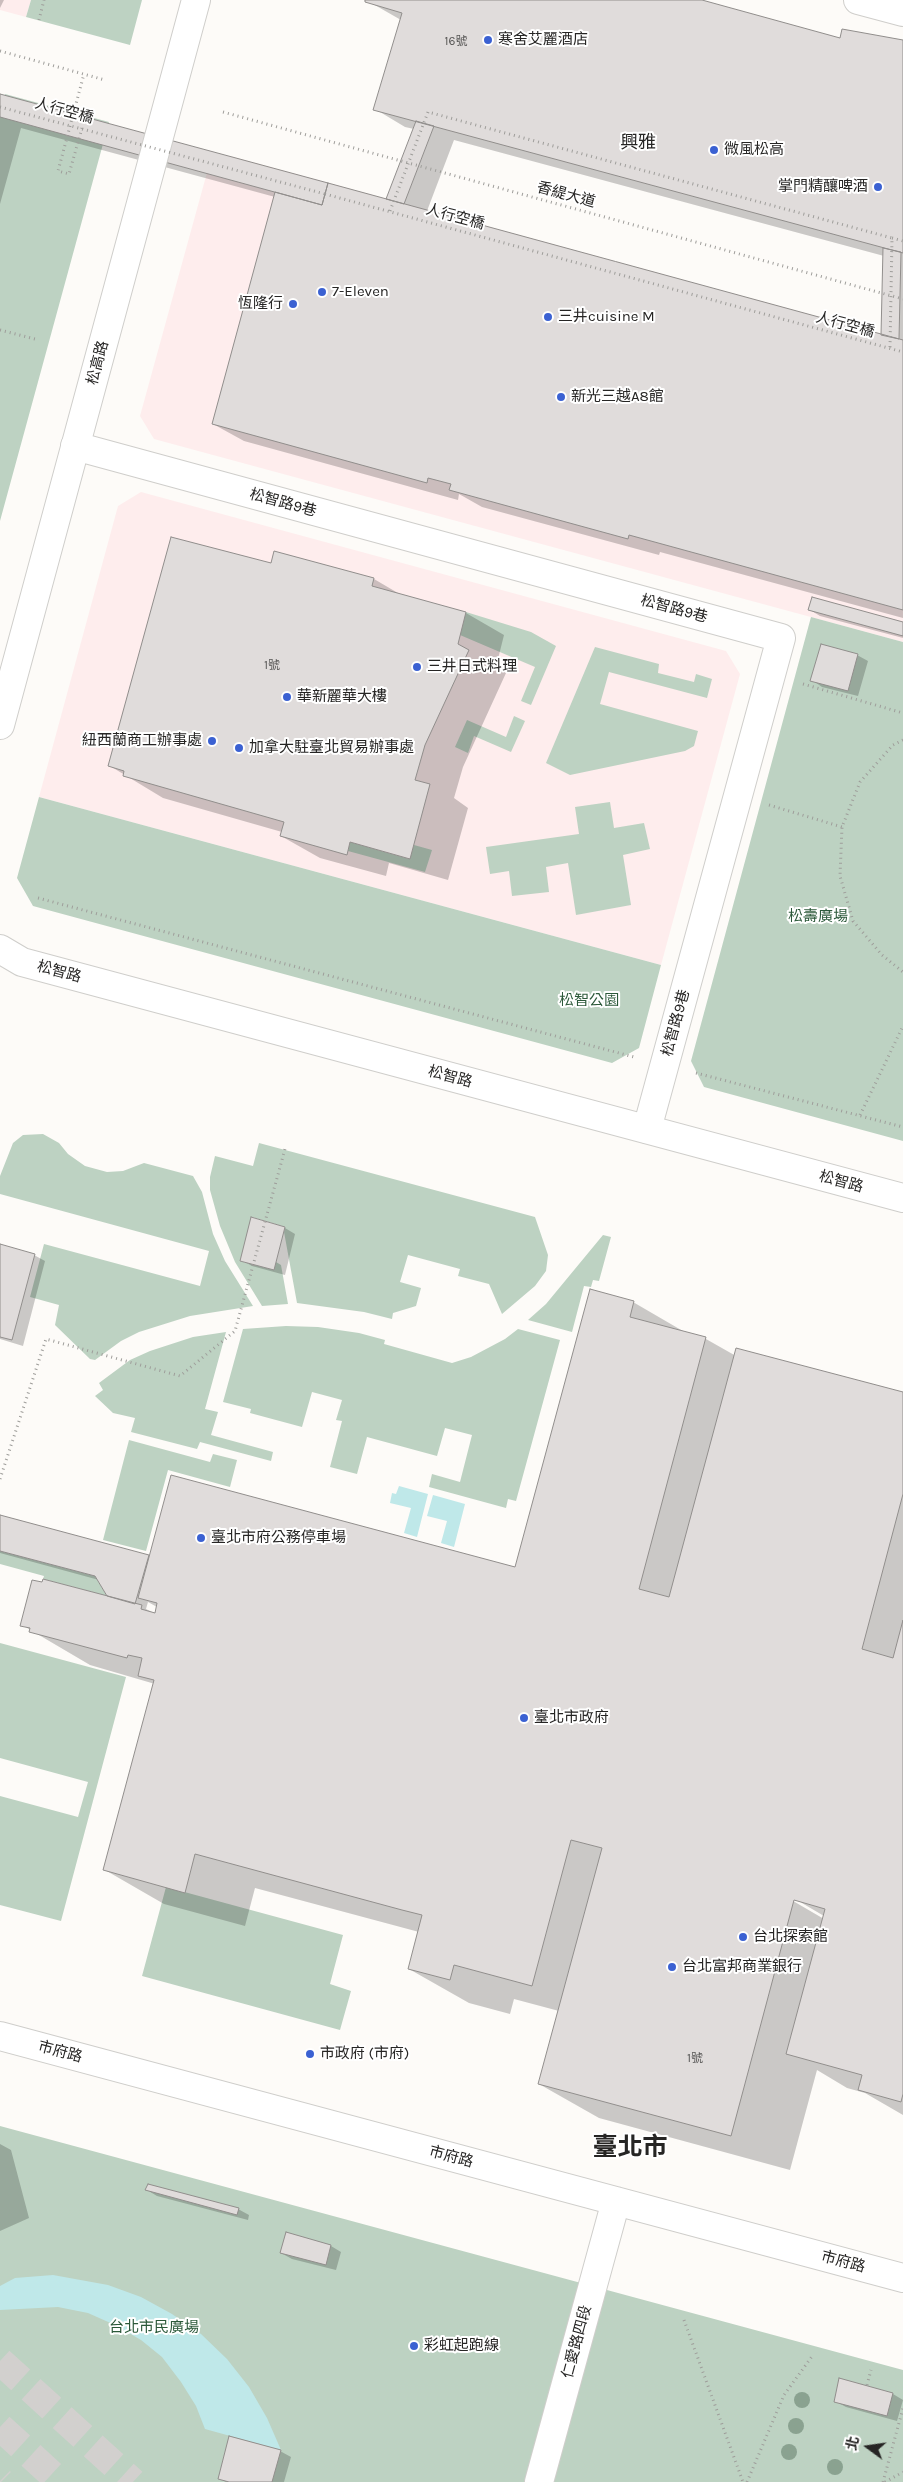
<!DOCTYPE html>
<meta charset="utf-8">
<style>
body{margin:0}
#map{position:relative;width:903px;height:2482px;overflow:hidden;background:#fdfbf8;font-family:Karla,"Noto Sans TC",sans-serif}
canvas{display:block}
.north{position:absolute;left:843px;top:2422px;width:50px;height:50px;-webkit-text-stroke:4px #fff;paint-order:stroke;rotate:284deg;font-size:14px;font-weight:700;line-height:20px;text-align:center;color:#262524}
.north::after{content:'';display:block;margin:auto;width:18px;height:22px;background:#262524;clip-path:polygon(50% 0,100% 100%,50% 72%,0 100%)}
</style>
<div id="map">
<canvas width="903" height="2482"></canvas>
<div class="north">北</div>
</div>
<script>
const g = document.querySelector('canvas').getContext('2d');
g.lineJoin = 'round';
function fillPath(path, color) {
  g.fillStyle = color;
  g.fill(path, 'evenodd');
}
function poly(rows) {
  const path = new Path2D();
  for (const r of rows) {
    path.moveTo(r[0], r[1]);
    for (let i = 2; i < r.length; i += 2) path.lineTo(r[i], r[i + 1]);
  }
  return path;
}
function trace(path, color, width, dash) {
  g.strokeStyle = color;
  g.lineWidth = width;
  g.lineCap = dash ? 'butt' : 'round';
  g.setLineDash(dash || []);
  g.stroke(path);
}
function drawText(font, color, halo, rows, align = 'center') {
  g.font = font + ' Karla,"Noto Sans TC",sans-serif';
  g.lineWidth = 4;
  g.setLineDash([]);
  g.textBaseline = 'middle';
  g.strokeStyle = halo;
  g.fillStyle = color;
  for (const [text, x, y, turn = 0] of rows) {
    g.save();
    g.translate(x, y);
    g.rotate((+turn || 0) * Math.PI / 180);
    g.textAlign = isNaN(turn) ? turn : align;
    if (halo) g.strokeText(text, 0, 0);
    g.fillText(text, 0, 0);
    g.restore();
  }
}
fillPath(poly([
 [0,0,31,0,26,17,0,10],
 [230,156,903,340,903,642,154,439,140,416,208,169],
 [141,492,726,651,740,674,661,965,39,797,118,506]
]), '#feeded');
fillPath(poly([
 [31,0,142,0,130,45,26,17],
 [5,94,109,122,0,521,0,113],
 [466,612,531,632,556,646,531,705,521,701,535,667,460,635],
 [811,617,903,642,903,1141,704,1087,691,1061],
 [595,647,659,664,658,673,694,682,696,674,712,679,707,698,609,672,600,704,698,731,694,746,685,751,570,775,546,763],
 [514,716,525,721,511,752,474,736,468,753,455,747,467,720,506,737],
 [39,797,661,965,639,1048,612,1063,33,906,17,878],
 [610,802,614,828,644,823,650,849,623,855,631,905,576,915,568,863,546,867,549,892,512,896,509,871,490,874,486,847,579,834,575,807],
 [350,842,409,859,414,845,432,850,425,872,348,851],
 [43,1134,59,1143,68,1154,85,1166,107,1172,123,1171,144,1163,193,1176,202,1192,213,1234,225,1261,253,1306,190,1316,139,1332,121,1341,95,1360,90,1359,55,1325,59,1305,30,1297,44,1244,200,1286,209,1251,0,1194,0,1176,13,1143,23,1135],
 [259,1143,535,1217,548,1255,546,1271,535,1286,502,1314,489,1284,458,1276,460,1269,408,1255,400,1282,421,1288,416,1306,393,1313,392,1319,364,1312,297,1303,284,1232,285,1227,252,1217,240,1261,274,1270,276,1262,281,1265,288,1304,262,1306,235,1262,220,1226,210,1190,210,1177,215,1156,253,1166],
 [603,1235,611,1237,599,1281,593,1280,591,1287,584,1286,572,1332,528,1320,546,1304],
 [286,1326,318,1327,359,1333,385,1340,384,1344,452,1363,471,1357,505,1339,518,1329,560,1340,516,1501,508,1499,506,1508,429,1487,432,1474,460,1482,472,1435,445,1428,437,1456,367,1437,357,1474,330,1467,342,1421,336,1420,342,1400,312,1392,302,1427,250,1413,251,1409,223,1402,243,1329],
 [226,1332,205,1409,218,1412,211,1435,273,1452,271,1461,200,1442,197,1449,131,1432,135,1418,113,1413,95,1396,103,1390,99,1383,130,1360,150,1351,193,1337],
 [129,1440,210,1462,213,1454,237,1460,230,1487,168,1470,146,1551,103,1540],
 [0,1551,95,1576,107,1596,43,1579,44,1576,0,1564],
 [0,1643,126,1677,61,1921,0,1905,0,1796,78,1817,88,1782,0,1758],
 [166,1887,343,1935,330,1984,351,1991,340,2030,142,1976],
 [0,2126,903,2370,903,2482,0,2482]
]), '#bdd2c2');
fillPath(poly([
 [399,1486,428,1494,417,1537,404,1533,411,1508,390,1503,392,1493,396,1494],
 [433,1495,465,1504,454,1547,441,1543,447,1521,427,1516],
 [53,2275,108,2285,141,2297,172,2314,201,2334,227,2359,249,2387,267,2418,281,2450,205,2429,196,2406,181,2382,162,2357,141,2340,115,2325,88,2313,58,2307,0,2310,0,2286,15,2278]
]), '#bfe8e9');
fillPath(poly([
 [0,0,4,0,0,8],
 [366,0,697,0,841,39,903,41,903,618,660,552,659,555,482,507,459,494,458,500,244,441,213,424,275,197,21,128,0,204,0,97,393,202,414,129,405,127,375,109,401,20],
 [454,140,884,256,882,336,427,211],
 [275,552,374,579,403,596,466,613,504,635,496,667,506,673,463,767,454,798,468,808,448,880,389,863,386,876,320,858,281,836,282,832,163,798,110,766,271,564],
 [810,610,903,624,903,638,820,616],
 [857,655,868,661,858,696,822,687,812,680],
 [252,1219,285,1228,295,1234,285,1275,252,1266,241,1260],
 [0,1245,34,1255,45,1261,23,1346,0,1339],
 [633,1302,688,1334,706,1339,736,1356,903,1393,903,2115,865,2093,847,2088,817,2070,790,2170,599,2118,539,2084,559,2011,514,1999,510,2014,469,2003,409,1969,419,1932,255,1888,245,1926,164,1904,105,1870,155,1684,90,1665,22,1625,109,1598,99,1580,0,1553,0,1516,150,1557,516,1569],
 [148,1602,157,1607,156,1614,146,1609],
 [790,1896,824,1916,824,1919,788,1898],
 [0,2144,11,2150,29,2218,0,2231],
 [147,2190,238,2209,249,2215,248,2220,157,2196],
 [331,2246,341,2252,336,2270,292,2259,281,2253],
 [893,2394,903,2400,897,2421,846,2407,835,2401],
 [280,2451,291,2457,284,2482,226,2482,219,2478]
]), '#0003');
const building = poly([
 [365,0,702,0,840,38,842,29,903,40,903,253,373,110,402,13,365,2,365,0],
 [0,94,328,183,322,205,0,117,0,94],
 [416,121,434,126,404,204,386,199,416,121],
 [328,183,903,340,903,610,629,535,628,539,449,490,451,484,428,478,427,483,212,424,275,192,322,205,328,183],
 [883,248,901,252,899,339,881,335,883,248],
 [171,537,271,563,274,551,374,578,372,586,466,612,458,644,469,650,425,745,415,780,430,784,410,859,350,842,347,855,280,836,284,822,123,776,124,771,108,766,171,537],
 [812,597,903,622,903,636,808,610,812,597],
 [821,644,858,654,848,691,810,681,821,644],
 [251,1217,285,1227,274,1270,240,1261,251,1217],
 [0,1244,35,1254,12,1340,0,1337,0,1244],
 [590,1289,634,1301,630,1317,706,1337,639,1589,669,1597,736,1348,903,1392,903,1494,862,1649,893,1658,903,1620,903,2094,901,2102,858,2090,862,2075,786,2054,825,1909,794,1900,731,2136,538,2084,602,1848,571,1840,532,1986,454,1965,450,1980,408,1969,422,1915,402,1910,195,1854,185,1893,103,1870,154,1680,138,1676,142,1658,128,1655,127,1658,29,1632,30,1628,20,1626,32,1580,42,1582,43,1579,142,1605,141,1609,155,1613,157,1603,138,1598,171,1475,515,1567,590,1289],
 [0,1515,149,1555,135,1604,107,1596,95,1576,0,1551,0,1515],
 [148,2184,239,2208,237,2215,145,2190,148,2184],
 [286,2232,331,2245,326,2265,280,2253,286,2232],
 [839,2378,893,2393,887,2416,834,2402,839,2378],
 [229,2436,281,2450,272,2482,229,2482,218,2479,229,2436]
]);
fillPath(building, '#e0dcdb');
trace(building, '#918e8c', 1);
trace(poly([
 [0,2361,133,2482]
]), '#d2d0ce', 28, [28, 14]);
trace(poly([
 [0,2427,60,2482],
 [0,2481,1,2482]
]), '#d2d0ce', 28, [28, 14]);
const street = poly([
 [858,0,903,12],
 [75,446,781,638,647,1129]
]);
const secondary = poly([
 [0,725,196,0],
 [0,949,22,962,903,1198],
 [0,2036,903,2278],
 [539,2482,616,2201]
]);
trace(street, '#cfcecb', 30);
trace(secondary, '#cfcecb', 30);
trace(poly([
 [39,20,44,0],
 [0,51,105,80],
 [223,112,903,299],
 [82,128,69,174,58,171,84,74],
 [325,194,903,352],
 [892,238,903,241],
 [0,330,35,339],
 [803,684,903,713],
 [903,740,893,745,860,782,842,827,840,876,853,921,882,955,903,972],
 [769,805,842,827],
 [38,898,634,1057],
 [696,1073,903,1127],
 [860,1115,903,1026],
 [0,1479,46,1339,180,1376,235,1331,285,1149],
 [684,2320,743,2482],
 [867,2385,871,2370],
 [747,2482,784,2395,813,2355],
 [883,2482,903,2408],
 [885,2482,903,2472]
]), '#9e9d9a', 3, [1, 4]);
trace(street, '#fff', 28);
trace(secondary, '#fff', 28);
trace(poly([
 [0,107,325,194],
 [390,211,428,112,892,238,890,349]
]), '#9e9d9a', 3, [1, 4]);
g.fillStyle = '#8aa290';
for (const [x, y] of [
 [802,2400],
 [796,2426],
 [789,2452],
 [835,2467]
]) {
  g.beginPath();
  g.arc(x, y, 8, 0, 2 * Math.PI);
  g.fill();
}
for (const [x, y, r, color] of [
 [488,40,5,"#3b61d2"],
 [714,150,5,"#3b61d2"],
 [878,187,5,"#3b61d2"],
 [322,292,5,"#3b61d2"],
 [293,304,5,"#3b61d2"],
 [548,317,5,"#3b61d2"],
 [561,397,5,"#3b61d2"],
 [417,667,5,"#3b61d2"],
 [287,697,5,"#3b61d2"],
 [212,741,5,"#3b61d2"],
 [239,748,5,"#3b61d2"],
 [201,1538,5,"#3b61d2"],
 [524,1718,5,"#3b61d2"],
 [743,1937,5,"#3b61d2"],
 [672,1967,5,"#3b61d2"],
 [310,2054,5,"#3b61d2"],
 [414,2346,5,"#3b61d2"]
]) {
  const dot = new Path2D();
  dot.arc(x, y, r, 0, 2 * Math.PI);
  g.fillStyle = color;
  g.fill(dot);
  trace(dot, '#fff', 2);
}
drawText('12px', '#545352', null, [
 ["16號",456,42],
 ["1號",272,666],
 ["1號",695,2059]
]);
drawText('15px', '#262524', '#fff', [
 ["寒舍艾麗酒店",498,40],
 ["微風松高",724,150],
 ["掌門精釀啤酒",868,187,"right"],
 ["7-Eleven",332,292],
 ["恆隆行",283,304,"right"],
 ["三井cuisine M",558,317],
 ["新光三越A8館",571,397],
 ["三井日式料理",427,667],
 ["華新麗華大樓",297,697],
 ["紐西蘭商工辦事處",202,741,"right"],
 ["加拿大駐臺北貿易辦事處",249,748],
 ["臺北市府公務停車場",211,1538],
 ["臺北市政府",534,1718],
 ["台北探索館",753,1937],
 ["台北富邦商業銀行",682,1967],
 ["市政府 (市府)",320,2054],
 ["彩虹起跑線",424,2346]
], 'left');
drawText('15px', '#262524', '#fff', [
 ["人行空橋",64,111,15],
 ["香緹大道",566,195,15],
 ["人行空橋",455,217,15],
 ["人行空橋",845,325,15],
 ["松高路",98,363,-75],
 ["松智路9巷",283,503,15],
 ["松智路9巷",674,609,15],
 ["松智路",59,972,15],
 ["松智路9巷",676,1023,-75],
 ["松智路",450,1077,15],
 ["松智路",841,1182,15],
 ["市府路",60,2052,15],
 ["市府路",451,2157,15],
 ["市府路",843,2262,15],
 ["仁愛路四段",577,2342,-75]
]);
drawText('15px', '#2c593a', '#fff', [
 ["松壽廣場",818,917],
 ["松智公園",589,1001],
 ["台北市民廣場",154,2328]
]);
drawText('18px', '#262524', '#fff', [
 ["興雅",638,143]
]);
drawText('bold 25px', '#262524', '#fff', [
 ["臺北市",630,2148]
]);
</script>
